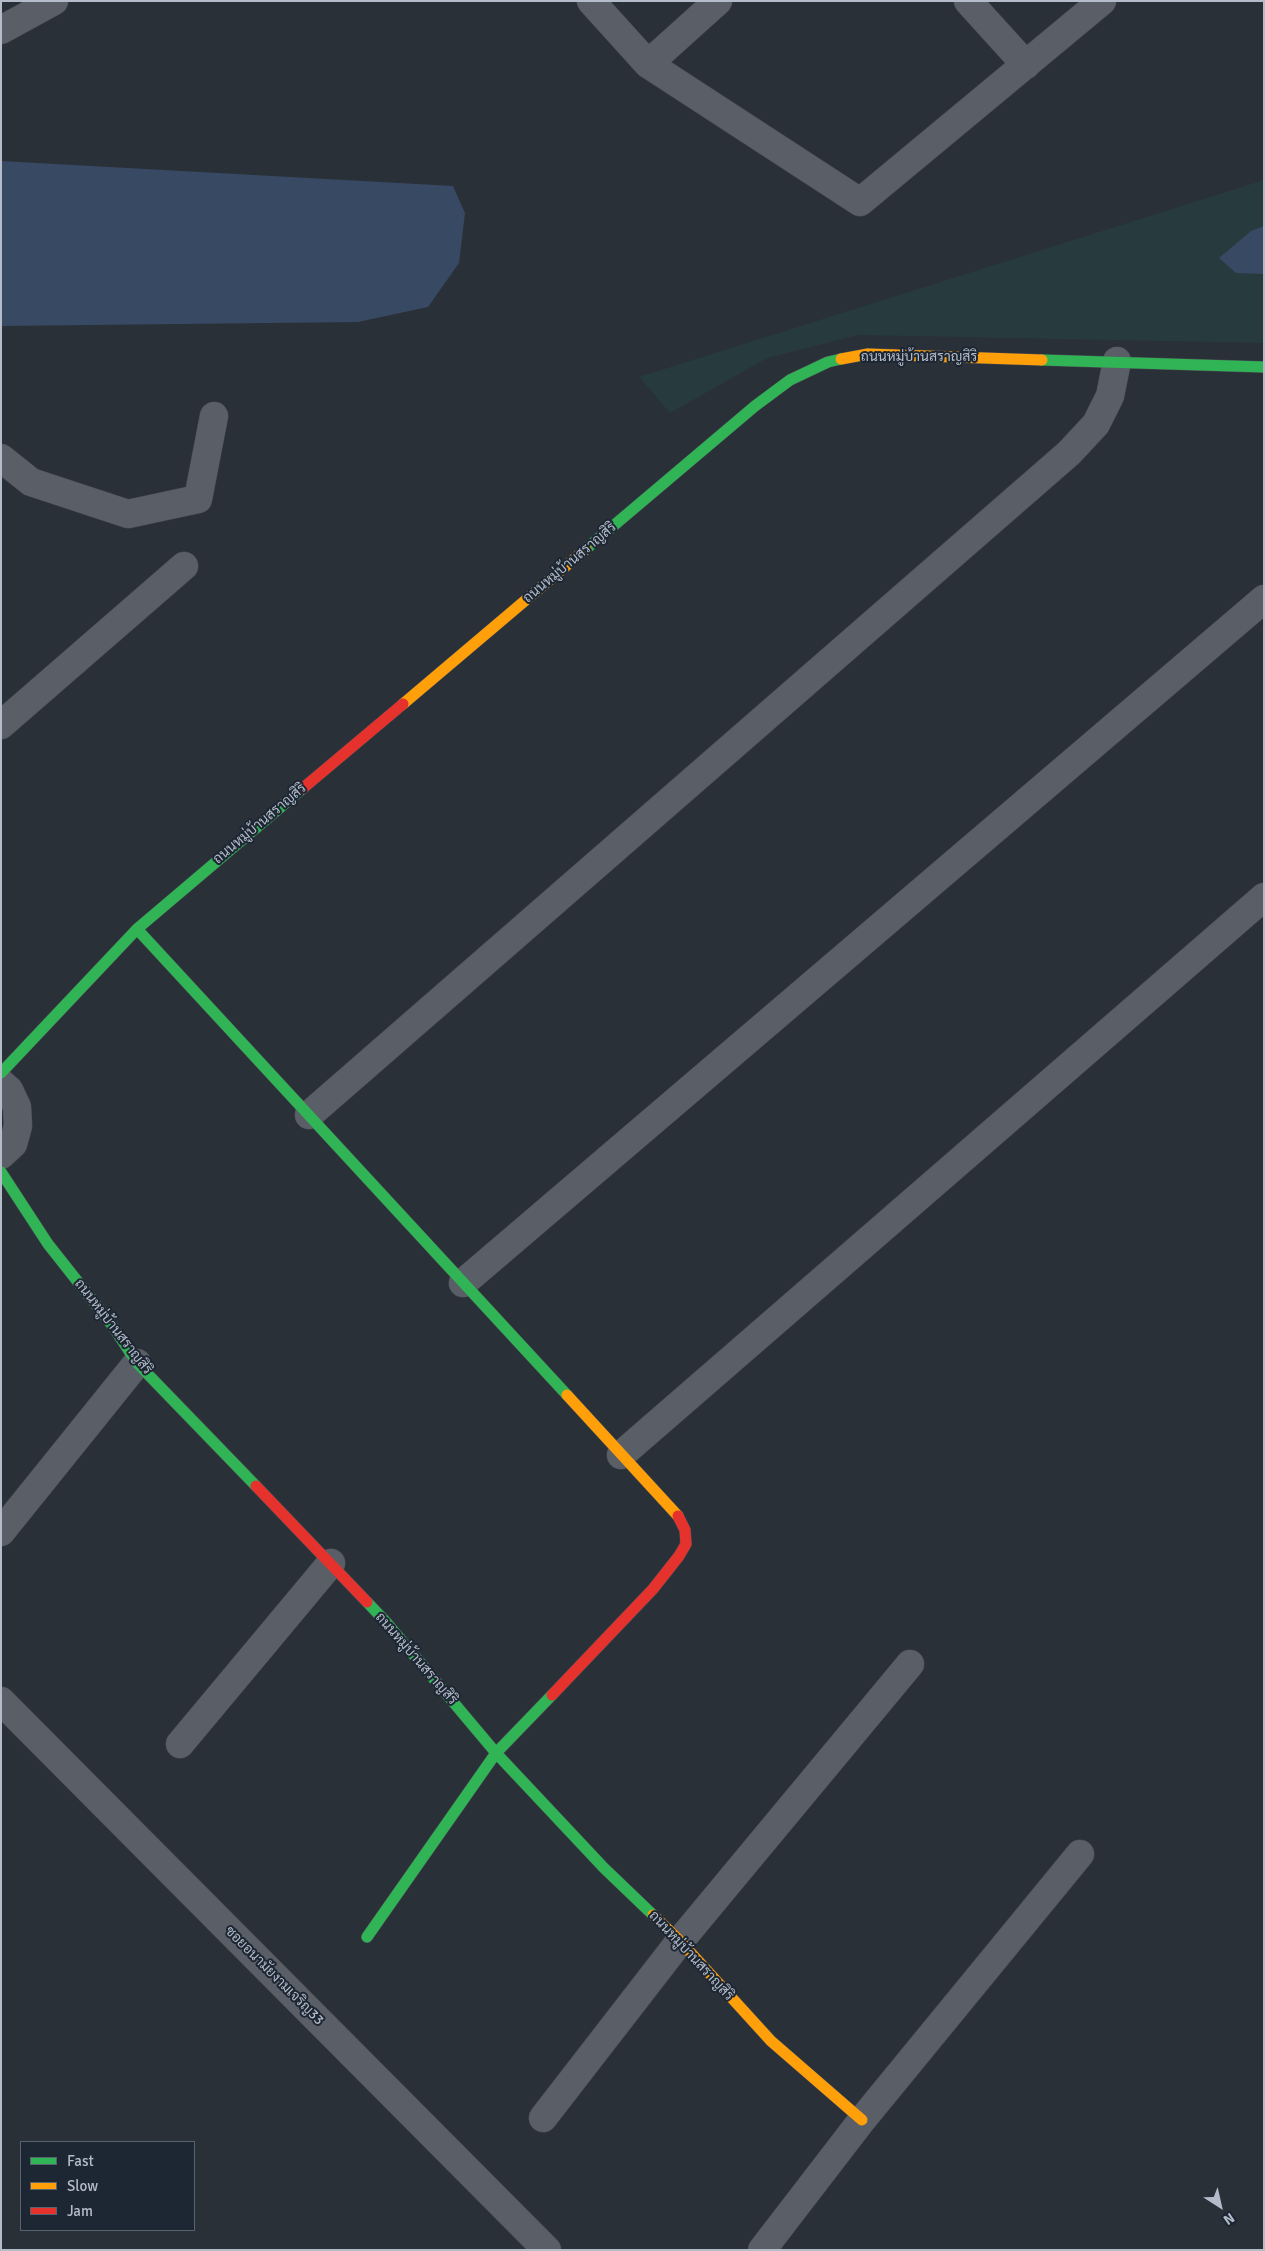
<!DOCTYPE html>
<meta charset="utf-8">
<style>
body{margin:0}
#map{position:relative;width:1265px;height:2251px;overflow:hidden;background:#2a3038;font-family:Signika,sans-serif}
canvas{display:block}
.frame{position:absolute;inset:0;border:2px solid #b4bcc9;pointer-events:none}
.legend{position:absolute;left:20px;top:2141px;width:175px;height:90px;box-sizing:border-box;background:#1d2633;border:1px solid #59626f;margin:0;padding:6px 9px;list-style:none;font-size:15px;color:#b4bcc9}
.legend li{display:flex;align-items:center;gap:10px;height:25px}
.legend b{width:25px;border:1px solid #59626f}
.north{position:absolute;left:1195px;top:2181px;width:50px;height:50px;-webkit-text-stroke:4px #1d2633;paint-order:stroke;rotate:145deg;font-size:14px;font-weight:700;line-height:20px;text-align:center;color:#b4bcc9}
.north::after{content:'';display:block;margin:auto;width:18px;height:22px;background:#b4bcc9;clip-path:polygon(50% 0,100% 100%,50% 72%,0 100%)}
</style>
<div id="map">
<canvas width="1265" height="2251"></canvas>
<div class="frame"></div>
<ul class="legend">
<li><b style="height:6px;background:#30b455"></b>Fast</li>
<li><b style="height:6px;background:#ff9f0a"></b>Slow</li>
<li><b style="height:6px;background:#e5322d"></b>Jam</li>
</ul>
<div class="north">N</div>
</div>
<script>
const g = document.querySelector('canvas').getContext('2d');
g.lineJoin = 'round';
function fillPath(path, color) {
  g.fillStyle = color;
  g.fill(path, 'evenodd');
}
function poly(rows) {
  const path = new Path2D();
  for (const r of rows) {
    path.moveTo(r[0], r[1]);
    for (let i = 2; i < r.length; i += 2) path.lineTo(r[i], r[i + 1]);
  }
  return path;
}
function trace(path, color, width, dash) {
  g.strokeStyle = color;
  g.lineWidth = width;
  g.lineCap = dash ? 'butt' : 'round';
  g.setLineDash(dash || []);
  g.stroke(path);
}
function drawText(font, color, halo, rows, align = 'center') {
  g.font = font + ' Signika,Sarabun,sans-serif';
  g.lineWidth = 4;
  g.setLineDash([]);
  g.textBaseline = 'middle';
  g.strokeStyle = halo;
  g.fillStyle = color;
  for (const [text, x, y, turn = 0] of rows) {
    g.save();
    g.translate(x, y);
    g.rotate((+turn || 0) * Math.PI / 180);
    g.textAlign = isNaN(turn) ? turn : align;
    if (halo) g.strokeText(text, 0, 0);
    g.fillText(text, 0, 0);
    g.restore();
  }
}
fillPath(poly([
 [1264,180,1264,343,858,335,767,358,670,413,639,377]
]), '#273a3e');
fillPath(poly([
 [1,161,453,186,465,213,459,263,428,307,358,322,1,326],
 [1264,226,1264,274,1236,273,1219,258,1251,231]
]), '#384963');
const street = poly([
 [591,1,648,64,718,1],
 [968,1,1026,65],
 [1,30,54,1],
 [648,64,860,202,1102,1],
 [1,458,31,482,128,514,198,499,214,416],
 [1,725,184,566],
 [1,1083,9,1090,17,1107,18,1126,13,1144,1,1155],
 [309,1115,1069,453,1096,424,1110,396,1117,361],
 [463,1283,1264,599],
 [621,1455,1264,897],
 [1,1532,137,1363],
 [1,1701,547,2250],
 [180,1744,331,1563],
 [543,2118,680,1941,910,1664],
 [762,2250,862,2120,1080,1854]
]);
const fast = poly([
 [1042,360,1264,367],
 [586,549,755,406,790,380,828,362,841,359],
 [137,929,567,1395],
 [1,1073,137,929,302,789],
 [1,1172,48,1244,112,1325,137,1363,256,1486],
 [367,1602,386,1622,496,1753,604,1868,653,1915],
 [367,1937,496,1753,552,1695]
]);
const slow = poly([
 [841,359,868,354,1042,360],
 [403,704,586,549],
 [567,1395,678,1516],
 [653,1915,680,1941,771,2041,862,2120]
]);
const jam = poly([
 [302,789,403,704],
 [256,1486,367,1602],
 [552,1695,653,1589,679,1556,686,1544,685,1530,678,1516]
]);
trace(street, '#484c53', 29);
trace(fast, '#484c53', 12);
trace(slow, '#484c53', 12);
trace(jam, '#484c53', 12);
trace(street, '#5a5e66', 28);
trace(fast, '#30b455', 11);
trace(slow, '#ff9f0a', 11);
trace(jam, '#e5322d', 11);
drawText('14px', '#b4bcc9', '#1d2633', [
 ["ถนนหมู่บ้านสราญสิริ",919,357],
 ["ถนนหมู่บ้านสราญสิริ",570,563,-40],
 ["ถนนหมู่บ้านสราญสิริ",260,824,-40],
 ["ถนนหมู่บ้านสราญสิริ",113,1327,52],
 ["ถนนหมู่บ้านสราญสิริ",416,1659,49],
 ["ถนนหมู่บ้านสราญสิริ",691,1956,47],
 ["ซอยอนามัยงามเจริญ33",274,1976,45]
]);
</script>
